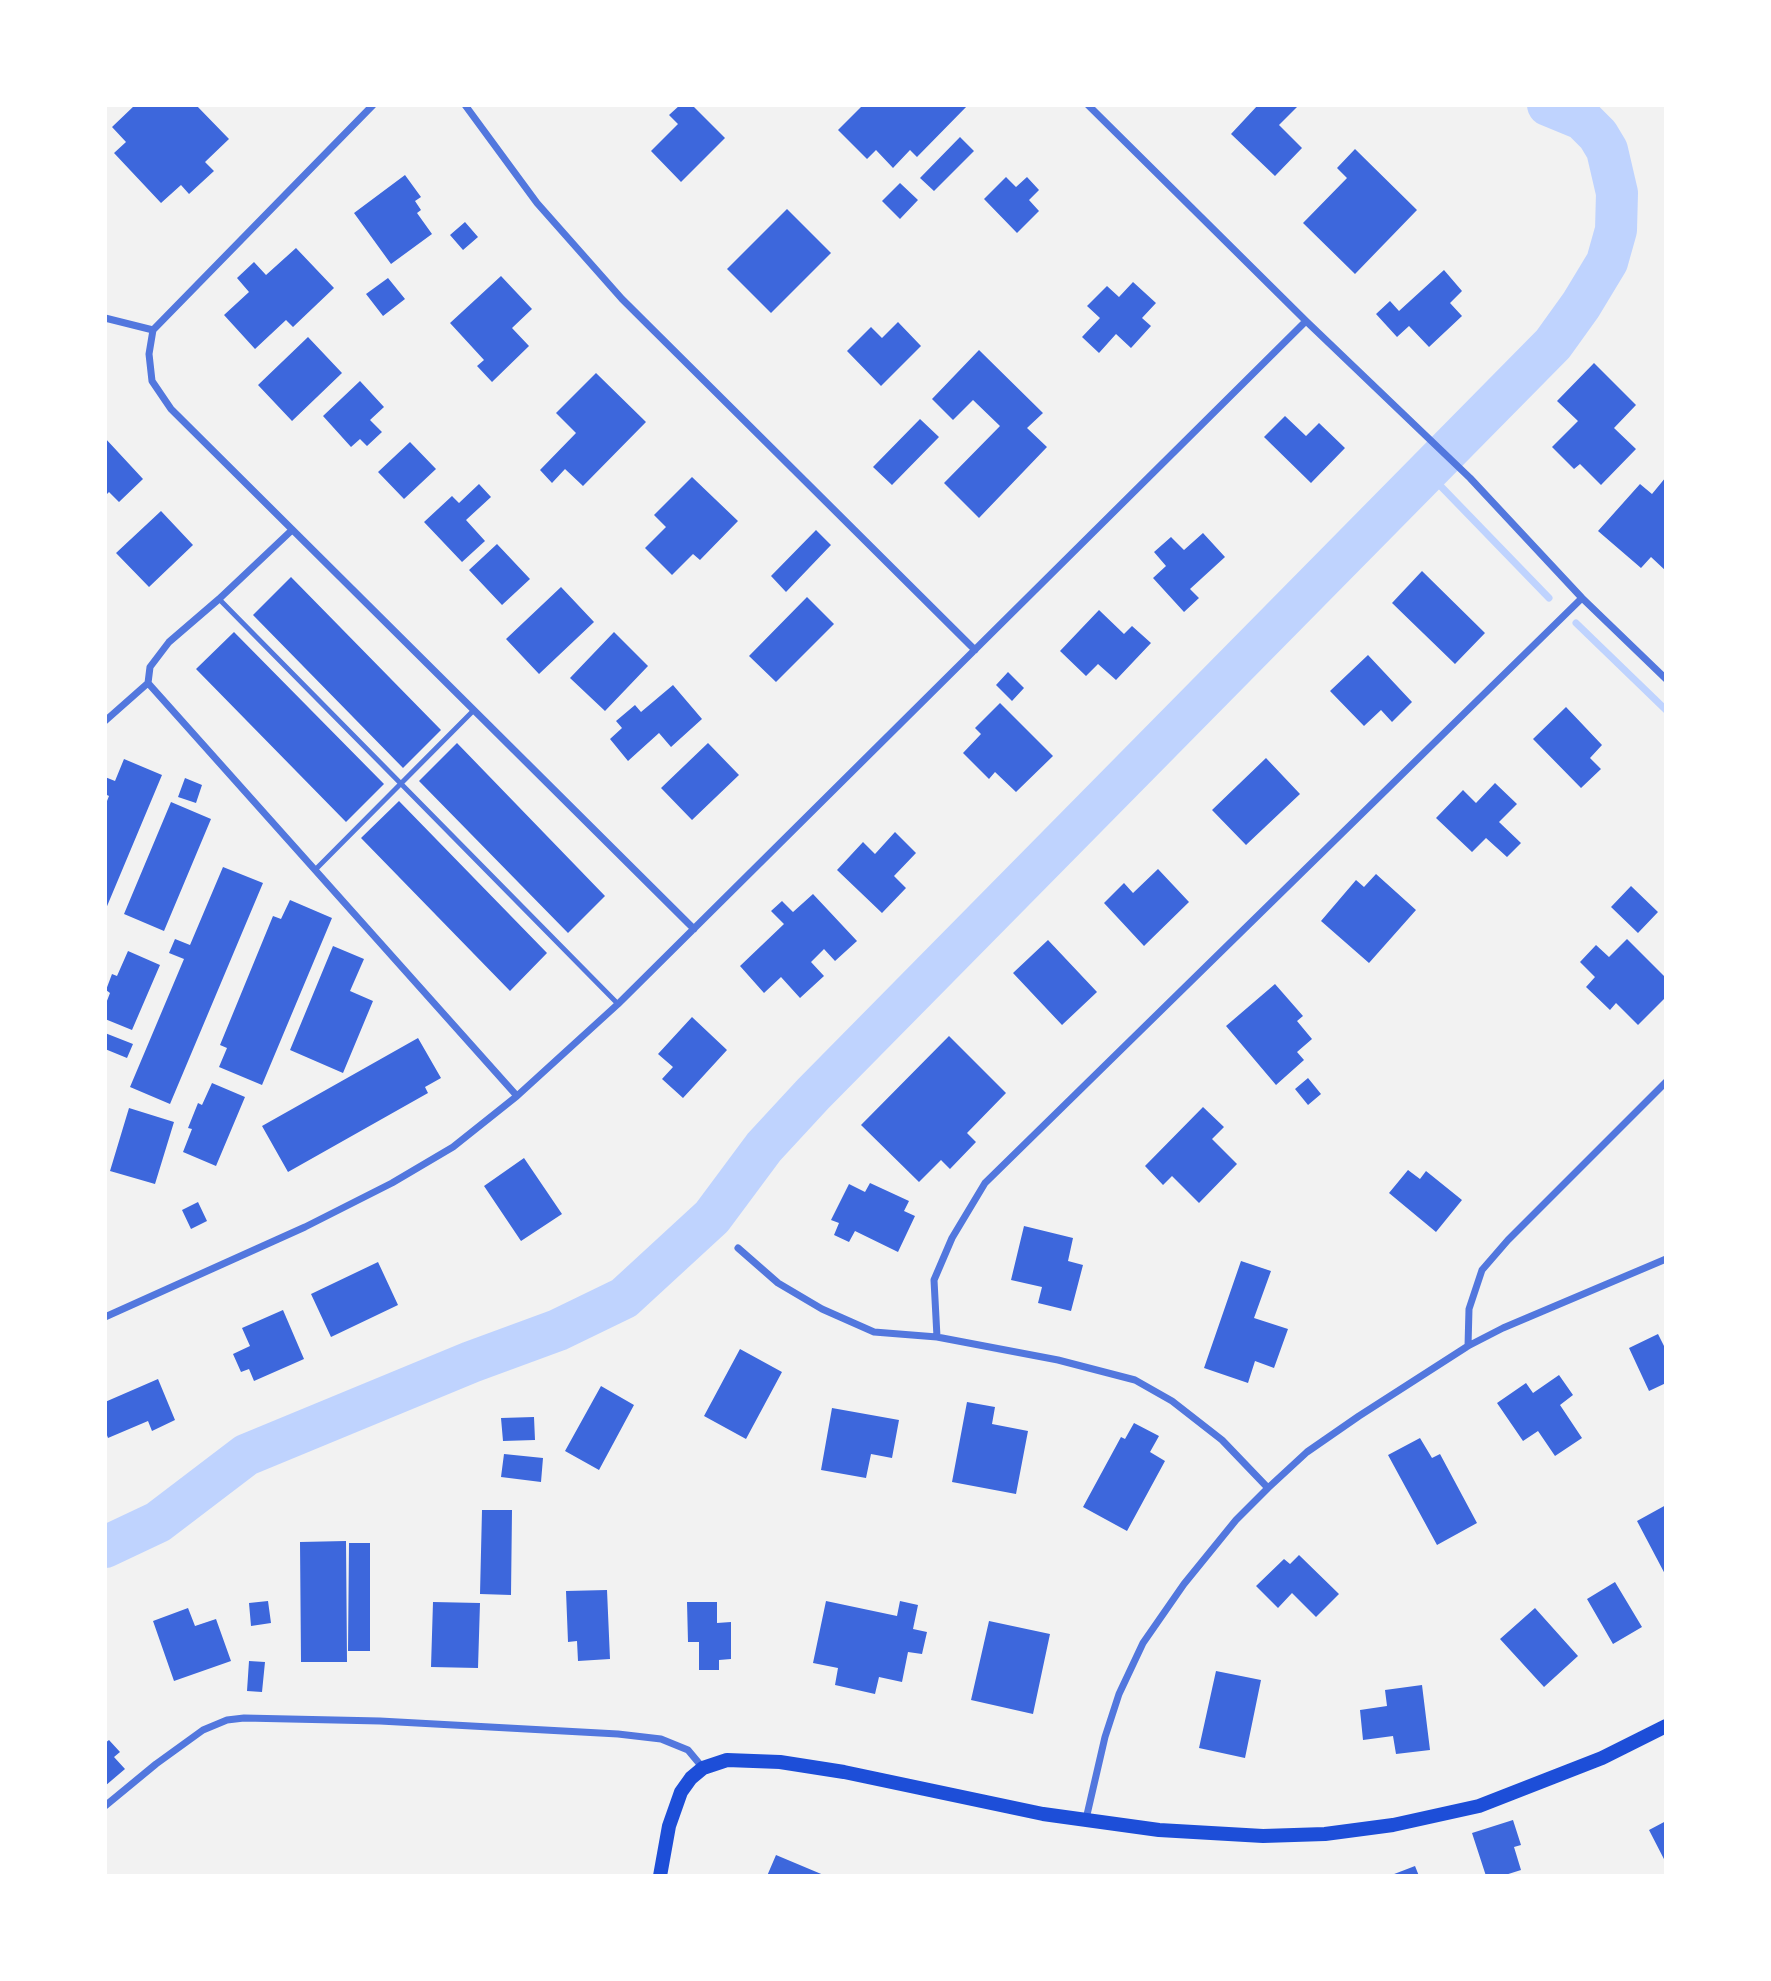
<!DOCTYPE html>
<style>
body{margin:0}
#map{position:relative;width:1771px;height:1981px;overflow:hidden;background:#f2f2f2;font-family:"Times New Roman",serif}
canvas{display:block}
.frame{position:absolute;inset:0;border:107px solid #fff;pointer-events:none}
</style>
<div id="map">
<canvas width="1771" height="1981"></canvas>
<div class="frame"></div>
</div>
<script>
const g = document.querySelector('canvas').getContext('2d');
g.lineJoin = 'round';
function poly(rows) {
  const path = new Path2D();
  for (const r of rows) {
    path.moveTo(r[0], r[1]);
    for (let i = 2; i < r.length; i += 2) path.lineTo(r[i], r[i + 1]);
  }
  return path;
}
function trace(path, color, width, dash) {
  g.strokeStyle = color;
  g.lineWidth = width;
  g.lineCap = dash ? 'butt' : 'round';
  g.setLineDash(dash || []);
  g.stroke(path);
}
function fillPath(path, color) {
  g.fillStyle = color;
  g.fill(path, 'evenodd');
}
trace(poly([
 [1427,472,1549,598],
 [1576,623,1666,710]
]), '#bfd3fe', 7);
trace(poly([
 [105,1547,158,1522,246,1455,471,1362,558,1330,624,1298,712,1217,764,1147,813,1094,1553,344,1581,305,1607,262,1616,230,1617,193,1607,150,1598,135,1582,119,1548,105]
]), '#bfd3fe', 42);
fillPath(poly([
 [135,105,196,105,229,139,205,162,214,171,189,194,181,185,161,203,114,153,126,142,112,127],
 [680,105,692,105,725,138,681,182,651,151,678,124,669,115],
 [863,105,968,105,917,157,910,150,893,168,876,150,867,159,838,130],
 [1258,105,1299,105,1279,125,1302,148,1275,176,1231,134],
 [960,137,974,151,934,191,920,178],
 [1355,149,1417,210,1355,274,1303,223,1347,178,1337,168],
 [405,175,421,197,415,201,421,210,417,213,432,234,391,264,354,213],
 [1006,177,1016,187,1027,177,1039,190,1029,200,1039,211,1017,233,984,199],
 [900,183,918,200,900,219,882,201],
 [787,209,831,253,771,313,727,269],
 [465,222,478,237,463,250,450,235],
 [296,248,334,288,293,327,286,320,255,349,224,315,249,292,237,278,254,262,266,275],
 [1444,270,1462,291,1450,303,1462,316,1429,347,1409,326,1397,337,1376,314,1390,301,1399,311],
 [501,276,532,309,512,328,529,346,492,382,477,366,484,360,450,323],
 [388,278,405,299,383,316,366,294],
 [1133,282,1156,303,1142,318,1151,326,1131,348,1116,334,1099,353,1082,337,1100,318,1087,306,1107,286,1119,297],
 [898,322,921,346,881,386,847,351,871,327,882,338],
 [308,337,342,373,292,421,258,385],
 [979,350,1043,413,1027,428,1047,447,979,518,944,483,1000,426,973,400,953,420,932,399],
 [1594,363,1636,405,1614,428,1636,449,1601,485,1580,464,1574,469,1552,447,1578,421,1557,401],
 [596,373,646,422,583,486,565,469,552,483,540,470,576,433,556,413],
 [360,381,384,407,370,420,382,432,367,446,360,439,351,447,323,416],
 [1285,416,1306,436,1319,423,1345,448,1311,483,1264,437],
 [920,419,939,437,892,485,873,467],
 [105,438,143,479,119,502,109,492,105,496],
 [410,442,436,469,404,499,378,472],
 [692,477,738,521,700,560,693,554,672,575,645,548,666,527,654,515],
 [1666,477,1666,571,1651,557,1641,568,1598,531,1640,484,1652,494],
 [479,484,491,497,466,520,485,541,462,562,424,522,452,496,459,503],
 [161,511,193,545,149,587,116,553],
 [816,530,831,545,786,592,771,576],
 [1203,533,1225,557,1190,589,1199,598,1184,612,1153,578,1166,566,1154,552,1171,537,1184,550],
 [497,544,530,579,502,605,469,570],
 [1422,571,1485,633,1455,664,1392,603],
 [291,577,441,730,403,768,253,615],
 [561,587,594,622,539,674,506,639],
 [807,597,834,624,776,682,749,656],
 [1099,610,1124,634,1132,626,1151,643,1116,680,1098,664,1086,676,1060,651],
 [234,632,384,784,346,822,196,669],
 [614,632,648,666,605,711,570,678],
 [1368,655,1412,702,1392,722,1381,710,1364,726,1330,691],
 [1008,672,1024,688,1012,701,996,685],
 [673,685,702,719,671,747,659,733,628,761,610,739,622,728,616,721,635,705,641,712],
 [1000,703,1053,756,1016,792,995,772,989,779,963,753,981,734,975,728],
 [1566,707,1602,745,1590,758,1601,769,1581,788,1533,739],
 [457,743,605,896,568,933,419,781],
 [708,743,739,775,692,820,661,788],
 [1266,758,1300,794,1246,845,1212,810],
 [124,759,162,775,105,911,105,806,109,796,105,794,105,777,115,781],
 [185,778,202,785,196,803,178,797],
 [1495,783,1517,804,1499,822,1521,843,1507,857,1486,838,1472,852,1436,818,1463,790,1476,803],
 [399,801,547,953,510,991,361,838],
 [171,802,211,819,164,931,124,914],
 [895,832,916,853,894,876,906,888,882,913,837,870,863,842,875,854],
 [223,867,263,883,170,1104,130,1087,184,959,169,953,175,939,190,945],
 [1158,869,1189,902,1144,946,1104,903,1124,883,1133,893],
 [1376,874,1416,910,1369,963,1321,921,1356,880,1364,887],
 [1631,886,1658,912,1638,933,1611,907],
 [813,894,857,941,835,961,824,949,811,962,824,976,800,998,781,977,764,993,740,966,784,924,771,911,782,901,793,912],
 [290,900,332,918,262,1085,219,1067,227,1048,220,1045,273,916,281,919],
 [1627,939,1666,978,1666,997,1638,1025,1616,1003,1610,1010,1586,987,1595,977,1580,962,1596,945,1609,957],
 [1048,940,1097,992,1062,1025,1013,973],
 [333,946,364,959,350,991,373,1001,343,1073,290,1050],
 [128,951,160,965,132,1030,105,1019,105,1006,110,993,106,990,112,974,117,976],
 [1275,984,1303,1016,1297,1021,1312,1039,1297,1052,1304,1060,1276,1085,1226,1026],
 [692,1017,727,1050,683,1098,662,1079,673,1067,658,1054],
 [105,1033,133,1044,127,1058,105,1049],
 [949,1036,1006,1093,967,1133,976,1142,950,1169,941,1160,919,1182,861,1125],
 [418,1038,441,1078,425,1087,428,1093,288,1172,262,1126],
 [1308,1078,1321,1094,1308,1105,1295,1089],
 [212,1083,245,1097,216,1166,183,1152,192,1129,188,1128,198,1103,202,1105],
 [1203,1107,1224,1127,1212,1139,1237,1164,1199,1203,1172,1176,1163,1185,1145,1166],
 [129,1108,174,1122,155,1184,110,1171],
 [524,1158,562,1214,521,1241,484,1186],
 [1408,1170,1420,1179,1426,1171,1462,1200,1436,1232,1389,1193],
 [870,1183,909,1201,904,1211,915,1216,898,1252,855,1231,849,1242,834,1235,839,1223,831,1220,849,1184,865,1192],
 [198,1202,207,1221,191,1229,182,1210],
 [1024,1226,1073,1238,1068,1261,1083,1265,1071,1311,1038,1303,1042,1287,1011,1280],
 [1241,1261,1271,1271,1254,1318,1288,1329,1274,1368,1255,1361,1248,1383,1204,1368],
 [378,1262,398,1305,331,1337,311,1294],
 [283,1310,304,1359,254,1381,249,1369,241,1372,233,1354,250,1346,242,1328],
 [1658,1334,1666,1350,1666,1383,1649,1391,1629,1348],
 [740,1349,782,1372,746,1439,704,1416],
 [1559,1375,1573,1395,1560,1405,1582,1438,1555,1456,1538,1431,1523,1441,1497,1403,1526,1383,1533,1393],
 [158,1379,175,1420,152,1431,148,1421,108,1438,105,1430,105,1402],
 [601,1386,634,1405,599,1470,565,1451],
 [967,1402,995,1407,992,1424,1028,1431,1016,1494,952,1482],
 [832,1408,899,1420,892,1458,871,1454,866,1478,821,1470],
 [534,1417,535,1440,503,1441,501,1418],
 [1134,1423,1159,1436,1150,1452,1165,1461,1127,1531,1083,1507,1121,1437,1125,1439],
 [1420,1438,1432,1458,1440,1454,1477,1523,1437,1545,1388,1455],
 [504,1454,543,1458,541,1482,501,1477],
 [1666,1505,1666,1576,1637,1521],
 [482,1510,512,1510,511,1595,480,1594],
 [346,1541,347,1662,301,1662,300,1542],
 [349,1543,370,1543,370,1651,348,1651],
 [1299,1555,1339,1594,1316,1617,1292,1593,1278,1608,1256,1586,1284,1559,1290,1564],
 [1615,1582,1642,1627,1613,1644,1587,1599],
 [607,1590,610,1659,578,1661,577,1641,568,1642,566,1591],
 [268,1601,271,1623,251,1626,249,1603],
 [826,1601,897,1616,900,1601,918,1605,913,1629,927,1632,922,1654,908,1652,902,1682,879,1677,875,1694,835,1685,838,1668,813,1663],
 [433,1602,480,1603,478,1668,431,1667],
 [687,1602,717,1602,717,1623,731,1622,731,1659,719,1660,719,1670,699,1670,699,1642,688,1642],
 [188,1608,195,1626,216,1619,231,1661,174,1681,153,1621],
 [1535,1608,1578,1656,1544,1687,1500,1639],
 [989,1621,1050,1634,1033,1714,971,1700],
 [249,1661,265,1662,262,1692,247,1691],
 [1216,1671,1261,1680,1245,1758,1199,1748],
 [1422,1685,1430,1750,1396,1754,1393,1736,1363,1740,1360,1710,1387,1706,1385,1690],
 [109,1740,120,1752,114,1757,125,1769,105,1786,105,1743],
 [1513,1820,1521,1845,1514,1847,1521,1870,1502,1876,1486,1876,1472,1833],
 [1666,1821,1666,1863,1649,1830],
 [776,1855,826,1876,767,1876],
 [1415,1866,1419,1876,1389,1876]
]), '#3d67dc');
trace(poly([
 [219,599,618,1004],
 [315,870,474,710]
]), '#5277de', 5);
trace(poly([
 [465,105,537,203,622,299,975,650],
 [1088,105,1306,321,1470,478,1582,598,1666,679],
 [105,318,153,330,149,354,152,381,171,409,694,929],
 [153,330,373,105],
 [148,683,517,1096],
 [148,683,150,667,169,642,219,599,292,530],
 [105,721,148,683],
 [738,1248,778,1283,822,1309,874,1332,937,1337,1058,1360,1135,1380,1172,1401,1222,1440,1268,1488],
 [105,1317,305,1227,392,1183,453,1147,517,1096,618,1004,1306,321],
 [937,1337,934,1280,952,1238,985,1183,1582,598],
 [1468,1346,1469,1309,1482,1270,1508,1240,1666,1082],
 [105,1806,156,1764,203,1730,227,1720,244,1718,380,1721,618,1734,661,1739,688,1750,703,1768],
 [1086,1819,1105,1737,1119,1694,1143,1643,1184,1584,1236,1520,1268,1488,1307,1452,1359,1416,1468,1346,1503,1328,1666,1259]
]), '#5277de', 7);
trace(poly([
 [660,1876,669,1826,681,1792,691,1778,703,1768,727,1760,780,1762,844,1772,1043,1814,1159,1830,1263,1836,1325,1834,1393,1825,1479,1806,1602,1758,1666,1726]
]), '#1d4ed8', 14);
</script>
